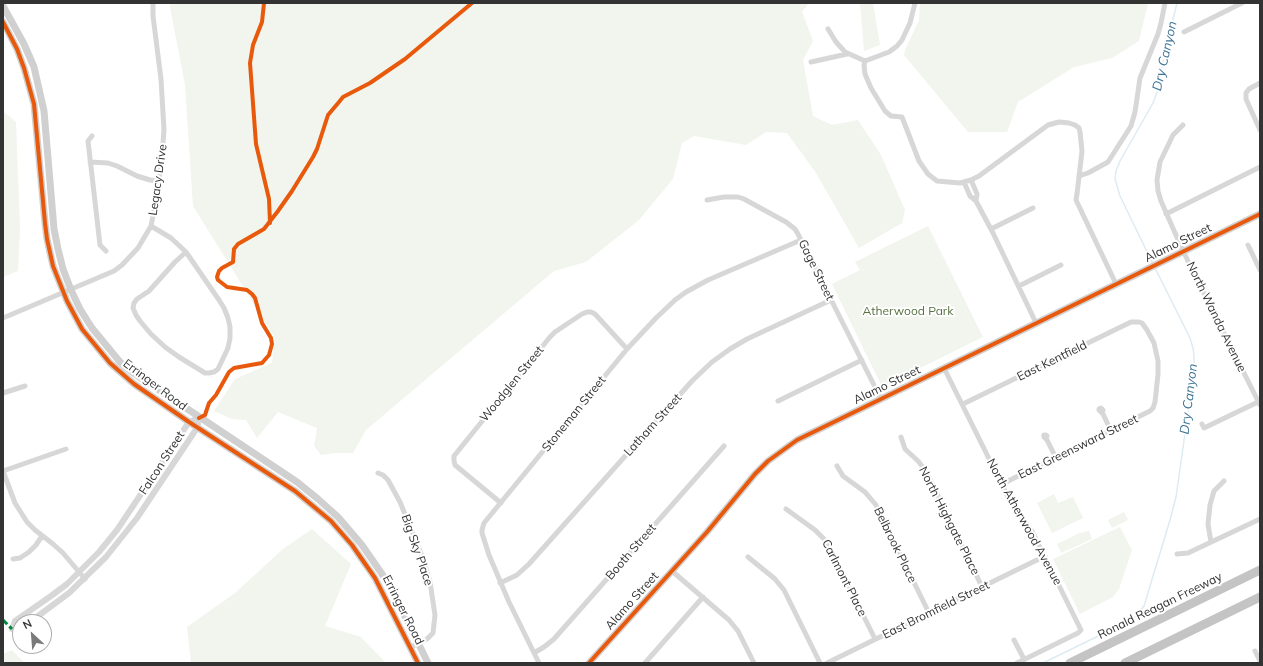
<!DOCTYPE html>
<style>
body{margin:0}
#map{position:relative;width:1263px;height:666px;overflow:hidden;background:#fff;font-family:Mulish,sans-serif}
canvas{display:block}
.frame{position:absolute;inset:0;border:4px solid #333;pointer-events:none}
.north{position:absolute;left:12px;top:614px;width:40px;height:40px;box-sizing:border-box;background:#fff;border:1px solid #adadad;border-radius:50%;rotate:334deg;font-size:11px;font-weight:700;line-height:16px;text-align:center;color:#333}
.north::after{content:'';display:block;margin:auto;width:14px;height:18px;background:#7a7a7a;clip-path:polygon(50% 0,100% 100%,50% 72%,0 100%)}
</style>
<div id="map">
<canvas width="1263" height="666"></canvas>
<div class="frame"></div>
<div class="north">N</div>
</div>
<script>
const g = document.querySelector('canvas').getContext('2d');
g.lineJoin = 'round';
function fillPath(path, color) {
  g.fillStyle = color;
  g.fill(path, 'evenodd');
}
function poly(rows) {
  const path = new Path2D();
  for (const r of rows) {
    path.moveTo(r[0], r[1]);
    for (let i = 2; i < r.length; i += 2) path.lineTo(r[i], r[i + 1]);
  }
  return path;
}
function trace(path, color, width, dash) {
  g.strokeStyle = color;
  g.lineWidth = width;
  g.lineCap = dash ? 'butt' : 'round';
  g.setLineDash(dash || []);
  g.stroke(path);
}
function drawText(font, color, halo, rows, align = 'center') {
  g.font = font + ' Mulish,sans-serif';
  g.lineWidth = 4;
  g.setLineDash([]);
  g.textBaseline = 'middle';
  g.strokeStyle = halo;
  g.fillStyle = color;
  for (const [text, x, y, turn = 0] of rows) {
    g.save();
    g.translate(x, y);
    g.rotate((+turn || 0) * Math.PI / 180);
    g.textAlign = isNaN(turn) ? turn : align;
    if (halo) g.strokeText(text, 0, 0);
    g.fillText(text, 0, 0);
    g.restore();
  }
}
fillPath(poly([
 [171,3,809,3,802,12,813,41,803,60,813,116,832,125,858,120,881,155,905,210,902,223,859,248,816,173,787,133,766,132,746,145,694,136,682,143,673,179,639,220,586,262,554,271,366,430,353,453,335,453,321,455,314,446,317,428,278,412,257,438,246,420,232,419,214,411,235,379,272,363,275,338,193,206,185,85,170,7],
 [860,3,873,3,880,45,864,51],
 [920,3,1148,3,1139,41,1112,58,1074,67,1018,102,1007,132,968,132,904,55,905,50,919,20],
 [3,111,16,122,20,228,18,271,3,277],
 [928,226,983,337,886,385,881,385,832,284,860,270,855,262],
 [1054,494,1058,503,1073,497,1083,518,1052,533,1037,503],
 [1124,512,1128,520,1112,528,1108,520],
 [1120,527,1132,550,1119,589,1113,597,1080,614,1053,559],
 [312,529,351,564,325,626,361,637,386,663,191,663,187,627,235,593,283,549],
 [1089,531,1092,539,1061,553,1057,544,1080,533],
 [12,650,25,663,3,663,3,654]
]), '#f1f5ed');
trace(poly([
 [1153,264,1120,196,1115,179,1116,171,1120,161,1153,103,1159,87,1164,56,1177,3],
 [1043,663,1131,620,1138,614,1144,606,1170,520,1176,497,1181,462,1194,369,1194,356,1193,348,1190,338,1155,268]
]), '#ddebf3', 1.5);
trace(poly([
 [828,29,836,42,845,52,865,61,864,65,865,74,871,88,885,111,891,116,902,117,919,161,928,174,937,181,960,183,971,180,979,176,1048,125,1059,122,1069,123,1075,125,1079,128,1080,132,1082,151,1077,194,1076,200,1116,284],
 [1184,32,1242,3],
 [865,61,889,52,897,46,902,40,910,23,915,3],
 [811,62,847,54],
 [1260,83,1249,89,1246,93,1246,99,1260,130],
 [1183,125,1173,135,1160,162,1157,180,1158,191,1161,201,1183,251,1260,405],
 [92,136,88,141,100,245,106,251],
 [90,162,108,163,117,166,137,176,150,180,159,181],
 [1079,176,1088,173,1108,162,1131,126,1135,112,1140,78,1158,34,1161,23,1165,3],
 [971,180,977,194,976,201,993,233,1036,323],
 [964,182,970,196,976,201],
 [707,200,724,197,738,197,744,199,786,222,795,229,798,234,881,399],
 [1166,214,1260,167],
 [151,226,171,238,186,252,219,300,224,308,228,318,230,327,230,338,228,348,218,369,214,372,209,373,205,373,179,357,165,347,151,334,140,321,136,315,133,308,134,303,137,299,149,291,175,262,186,252],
 [991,229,1033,208],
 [1248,245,1260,270],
 [1019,286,1061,265],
 [3,318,114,271,122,265,138,248,151,226,157,196,162,156,164,130,161,79,153,16,153,3],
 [944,368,1014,509,1032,531,1081,630,1078,633,1017,663],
 [3,393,25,386],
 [778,401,862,360],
 [963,404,1131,322,1139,322,1142,323,1147,330,1154,343,1158,361,1158,374,1155,402,1153,408,1150,411,1002,484],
 [1103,410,1101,408,1099,409,1099,410,1103,414,1111,431],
 [1202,424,1204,428,1260,401],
 [1047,436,1046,435,1044,435,1044,437,1047,440,1056,458],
 [901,437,905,449,918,461,926,471,982,587],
 [837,466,843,476,865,492,876,505,929,613],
 [3,471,15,503,27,522,35,530,53,544,63,553,85,579],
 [3,471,66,449],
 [378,473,383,475,388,480,400,502,422,556,430,582,435,615,433,633,427,639,411,647],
 [501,503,455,465,454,461,454,456,550,337,555,332,582,314,587,312,591,312,595,314,627,349],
 [786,509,815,530,827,542,875,639],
 [1211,542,1208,524,1210,505,1214,491,1224,481],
 [1177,554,1188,553,1260,519],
 [748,557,775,579,784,590,820,663],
 [13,559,20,558,29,552,36,545,42,536],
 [672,571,729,620,738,631,754,663],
 [500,583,517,575,529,564,692,381,712,362,730,349,747,339,831,300],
 [1014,640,1024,659],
 [1255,651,1260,661],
 [534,653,544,647,554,639,724,446],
 [539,663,509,602,489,555,482,533,482,530,484,523,627,349,656,318,675,300,686,292,708,280,801,240],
 [645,663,703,597],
 [827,663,1045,556]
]), '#d7d7d7', 5);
trace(poly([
 [30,622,69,593,106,557,137,518,197,428,198,424],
 [20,629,12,629,15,621,51,596,67,584,99,552,117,530,189,422,199,418]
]), '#d7d7d7', 6);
trace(poly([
 [3,6,24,44,34,67,44,111,54,229,58,249,63,269,71,290,80,309,92,328,120,362,132,372,297,482,318,499,338,517,362,545,382,574,391,588,428,663],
 [3,22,17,49,24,68,34,104,45,223,47,239,53,266,67,301,82,329,110,363,134,384,189,422,295,491,331,521,352,545,375,578,418,663],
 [589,663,707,532,755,474,768,461,797,440,1260,214]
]), '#d0d0d0', 7);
trace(poly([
 [1070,663,1260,570],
 [1125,663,1260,597]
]), '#c4c4c4', 9);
trace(poly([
 [3,620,12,629]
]), '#00873e', 3, [6, 3]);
trace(poly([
 [264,3,262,22,253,45,250,63,256,144,269,199,270,223],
 [3,22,17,49,24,68,34,104,45,223,47,239,53,266,67,301,82,329,110,363,134,384,189,422,295,491,331,521,352,545,375,578,418,663],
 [199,418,205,415,209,403,216,395,229,372,234,368,262,363,269,355,272,344,271,338,262,323,255,298,252,294,247,290,227,287,218,280,217,277,219,271,222,268,233,262,234,249,238,244,264,229,278,211,292,191,313,157,317,149,328,115,339,102,343,97,370,83,405,59,472,3],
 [589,663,707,532,755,474,768,461,797,440,1260,214]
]), '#e8590c', 4);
drawText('12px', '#333', '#fff', [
 ["Legacy Drive",158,180,-82],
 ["Alamo Street",1178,243,-26],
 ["Gage Street",816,270,64],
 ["North Wanda Avenue",1216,317,64],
 ["East Kentfield",1052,361,-26],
 ["Woodglen Street",512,384,-51],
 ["Erringer Road",155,385,37],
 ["Alamo Street",887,385,-26],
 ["Stoneman Street",574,414,-51],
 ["Latham Street",653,425,-48],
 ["East Greensward Street",1078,447,-26],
 ["Falcon Street",162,463,-57],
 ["North Highgate Place",949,521,63],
 ["North Atherwood Avenue",1024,522,61],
 ["Belbrook Place",895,545,64],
 ["Big Sky Place",417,550,71],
 ["Booth Street",631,552,-49],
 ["Carlmont Place",844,578,63],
 ["Alamo Street",632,601,-48],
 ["Ronald Reagan Freeway",1160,606,-26],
 ["Erringer Road",403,610,63],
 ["East Bromfield Street",936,610,-26]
]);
drawText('12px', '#56703f', '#fff', [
 ["Atherwood Park",908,311]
]);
drawText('italic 13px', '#3f7597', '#fff', [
 ["Dry Canyon",1165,56,-77],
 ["Dry Canyon",1189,399,-83]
]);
</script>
